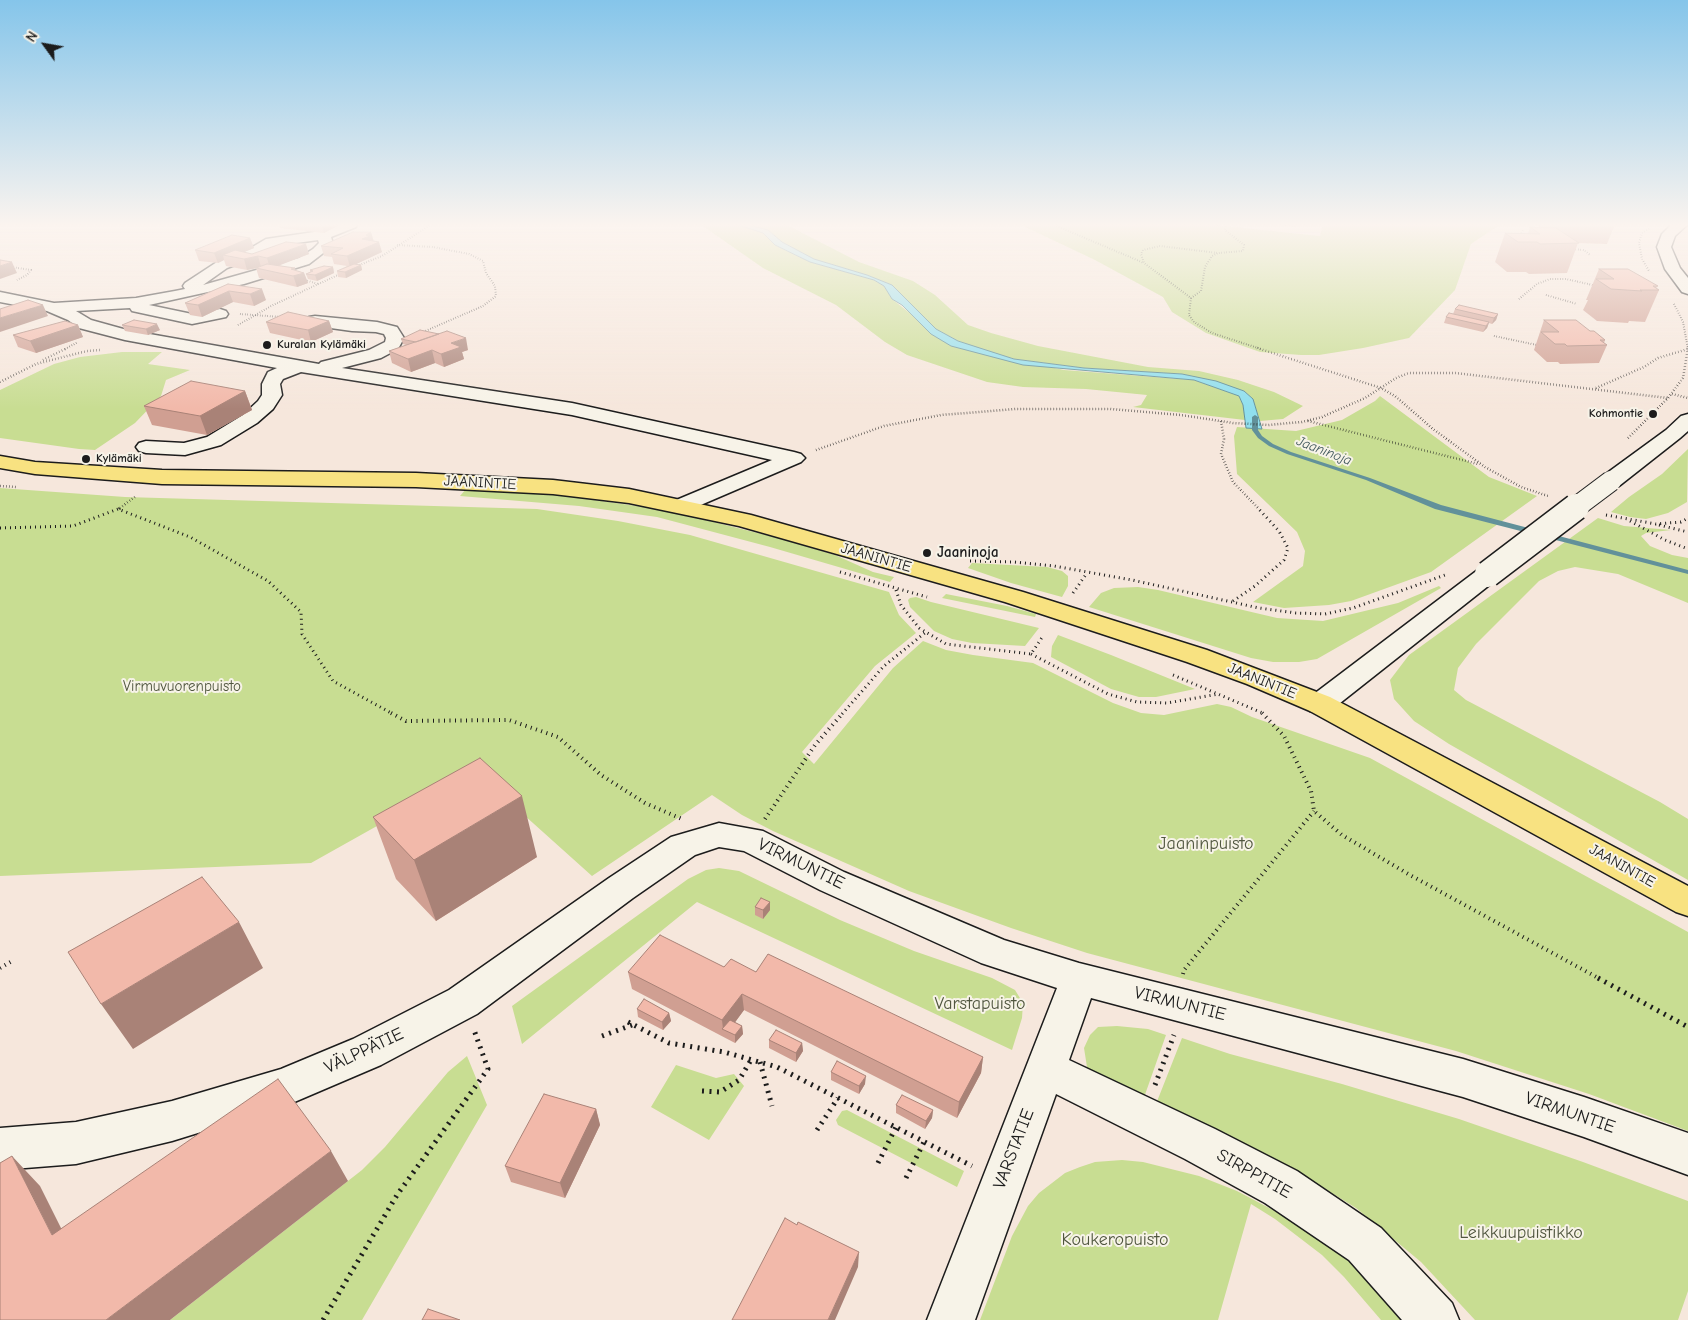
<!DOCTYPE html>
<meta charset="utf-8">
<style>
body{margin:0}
#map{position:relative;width:1688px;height:1320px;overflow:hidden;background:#f6e7dc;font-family:"Comic Neue",sans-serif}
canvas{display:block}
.north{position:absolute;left:20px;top:20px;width:50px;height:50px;-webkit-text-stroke:4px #f7f3e8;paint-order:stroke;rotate:302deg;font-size:14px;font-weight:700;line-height:20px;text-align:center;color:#1c1c1c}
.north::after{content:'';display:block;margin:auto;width:18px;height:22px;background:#1c1c1c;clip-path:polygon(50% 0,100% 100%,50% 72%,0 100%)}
</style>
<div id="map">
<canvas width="1688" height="1320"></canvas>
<div class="north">N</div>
</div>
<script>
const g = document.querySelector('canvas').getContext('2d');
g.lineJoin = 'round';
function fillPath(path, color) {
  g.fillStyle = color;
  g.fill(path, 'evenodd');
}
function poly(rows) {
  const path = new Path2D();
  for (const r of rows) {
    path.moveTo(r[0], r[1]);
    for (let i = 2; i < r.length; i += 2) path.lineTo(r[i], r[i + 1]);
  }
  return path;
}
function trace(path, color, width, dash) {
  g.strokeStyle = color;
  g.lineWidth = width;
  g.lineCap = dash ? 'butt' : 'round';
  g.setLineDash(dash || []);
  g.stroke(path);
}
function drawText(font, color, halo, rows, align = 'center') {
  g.font = font + ' "Comic Neue",sans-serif';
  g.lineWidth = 4;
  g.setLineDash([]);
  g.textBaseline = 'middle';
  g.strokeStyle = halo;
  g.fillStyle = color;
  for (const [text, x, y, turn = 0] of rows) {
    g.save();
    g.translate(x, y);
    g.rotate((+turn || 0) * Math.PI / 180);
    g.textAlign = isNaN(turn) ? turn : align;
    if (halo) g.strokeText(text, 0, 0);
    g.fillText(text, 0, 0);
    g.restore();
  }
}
fillPath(poly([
 [700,224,735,224,749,228,763,233,775,245,810,262,874,280,884,286,892,299,951,346,1064,370,1194,380,1239,396,1243,405,1245,420,1133,407,1141,405,1147,395,1086,389,1023,387,987,382,907,355,885,342,836,305,763,268],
 [746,224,785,224,859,262,913,281,935,295,968,325,991,333,1038,346,1148,367,1199,371,1238,380,1274,392,1303,406,1283,419,1260,421,1253,399,1244,391,1182,374,1084,368,1014,359,985,351,958,341,936,329,892,285,867,275,814,259,782,242,768,230],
 [1019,224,1205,224,1320,236,1323,224,1501,224,1471,244,1455,290,1409,338,1363,348,1319,355,1301,355,1260,352,1206,333,1172,312,1163,297,1095,260],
 [122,352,162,352,148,364,190,370,166,380,161,396,135,423,95,450,79,449,0,438,0,390,54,364,80,357],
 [1380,396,1489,477,1537,496,1431,572,1351,601,1329,605,1284,608,1253,602,1303,566,1305,551,1297,532,1237,474,1234,436,1237,427,1296,431,1342,420,1375,401],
 [1688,449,1687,502,1668,513,1646,519,1630,517,1611,512,1629,497,1662,474],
 [0,488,125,497,537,509,618,521,690,535,889,592,899,615,916,633,875,666,802,752,814,764,893,668,923,641,946,650,973,655,1033,663,1113,703,1141,713,1164,715,1217,704,1231,707,1252,717,1370,758,1688,932,1688,1131,1589,1094,1456,1051,1087,953,1011,928,909,891,773,831,742,815,712,795,592,876,475,771,311,863,0,876],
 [466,489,545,493,665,510,782,539,835,555,873,572,894,577,890,582,770,547,657,517,579,506,460,496],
 [1598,518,1624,526,1671,530,1646,533,1641,536,1650,546,1672,555,1688,558,1688,603,1618,574,1575,567,1558,571,1539,581,1476,644,1458,668,1454,690,1466,700,1660,802,1688,819,1688,880,1449,744,1414,721,1394,699,1390,680,1409,655],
 [972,563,1047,567,1062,571,1068,576,1068,586,1062,597,1011,583,968,568],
 [1439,586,1441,588,1317,659,1299,662,1273,662,1251,658,1089,607,1101,593,1114,588,1138,587,1158,590,1277,618,1323,621,1398,603],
 [946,594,1007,606,1036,614,1035,617,942,598],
 [916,597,931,602,1039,628,1025,646,972,643,952,639,934,631,910,607,908,600,910,598],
 [1058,635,1111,655,1195,689,1156,697,1139,697,1111,689,1051,657,1052,646],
 [719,868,739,871,840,920,914,951,992,978,1015,990,1023,1003,1022,1018,1012,1050,697,902,522,1044,512,1006,688,879,706,870],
 [1117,1026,1148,1029,1166,1035,1141,1106,1090,1074,1087,1067,1084,1048,1090,1035,1098,1027],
 [1182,1038,1230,1054,1342,1084,1459,1119,1583,1162,1688,1201,1688,1291,1678,1320,1475,1320,1421,1262,1356,1208,1314,1182,1277,1161,1156,1104],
 [467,1056,487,1105,362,1320,170,1320,362,1170,385,1147,448,1072],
 [676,1065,716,1078,734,1074,744,1086,709,1140,651,1107],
 [847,1110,964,1171,957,1187,838,1125,836,1120,842,1111],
 [1122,1160,1143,1162,1199,1176,1237,1191,1273,1210,1314,1235,1350,1262,1383,1291,1410,1320,1381,1320,1344,1277,1322,1255,1275,1219,1251,1204,1218,1320,980,1320,1012,1236,1028,1206,1039,1193,1065,1173,1080,1167,1095,1162]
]), '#c8dd92');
const water = poly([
 [735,224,746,224,768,230,782,242,814,259,867,275,892,285,936,329,958,341,1014,359,1084,368,1182,374,1216,381,1244,391,1253,399,1262,429,1246,428,1243,405,1239,396,1194,380,1023,365,951,346,931,334,902,305,892,299,884,286,874,280,810,262,775,245,763,233,735,224]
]);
fillPath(water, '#90dfee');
trace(water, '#62919a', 1);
fillPath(poly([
 [1255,415,1258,417,1258,430,1262,436,1273,444,1291,452,1370,478,1441,505,1688,570,1688,574,1435,509,1366,480,1287,454,1269,446,1258,438,1252,430,1252,417,1255,415]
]), '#62919a');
const minor = poly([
 [338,224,358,224,356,227,331,237,333,244,331,247,309,264,244,284,149,305,192,314,220,309,226,311,228,314,226,317,192,324,132,311,130,308,76,311,91,320,127,330,319,364,321,362,369,350,385,342,386,338,384,334,376,332,352,331,309,325,307,321,309,317,315,316,377,322,397,327,404,338,398,349,381,358,342,368,572,403,794,452,801,454,805,458,801,462,682,513,674,511,671,506,674,501,772,460,572,415,301,372,283,379,280,384,282,395,273,409,257,423,221,445,185,455,146,453,139,451,136,447,139,443,146,441,184,443,207,437,243,415,258,401,262,395,262,384,268,372,277,368,125,340,79,328,68,320,47,311,0,302,0,292,54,303,136,298,175,291,185,289,183,286,185,283,217,262,244,252,266,239,321,231,338,224],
 [318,240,319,243,313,249,299,258,203,285,227,268,254,258,275,246,318,240],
 [1672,224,1688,224,1675,236,1671,247,1680,268,1688,278,1688,294,1682,292,1665,269,1657,247,1662,234,1672,224],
 [1688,414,1688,431,1680,438,1619,486,1611,488,1603,486,1600,481,1603,476,1666,430,1681,416,1688,414],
 [1488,567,1497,569,1500,574,1497,579,1330,711,1320,713,1310,711,1306,704,1310,697,1479,569,1488,567],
 [719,823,763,831,844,872,1004,940,1079,963,1463,1059,1584,1097,1688,1133,1688,1175,1584,1137,1463,1097,1091,998,1069,1060,1215,1129,1297,1171,1381,1228,1452,1303,1459,1320,1402,1320,1349,1260,1265,1203,1185,1159,1056,1094,975,1320,927,1320,1057,988,981,963,820,890,744,851,719,847,695,855,633,898,477,1014,381,1065,285,1106,172,1141,76,1164,0,1170,0,1128,76,1122,172,1101,281,1069,353,1039,449,990,609,878,671,837,719,823]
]);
const major = poly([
 [0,456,35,462,162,470,416,473,553,480,629,489,751,515,1023,592,1207,650,1330,697,1688,886,1688,916,1676,912,1310,711,1247,684,1187,662,1005,602,739,526,629,503,553,494,416,487,162,484,35,474,0,468,0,456]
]);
trace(minor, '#1c1c1c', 3);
trace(major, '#1c1c1c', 3);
trace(poly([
 [1052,224,1144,263],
 [1226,224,1225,230,1244,245,1243,251,1218,253,1160,246,1143,250,1141,254,1144,263,1191,298,1189,315,1194,322,1212,333,1261,349],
 [1649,229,1642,233,1639,243,1642,259,1649,271],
 [1520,235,1523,230],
 [397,245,433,247,469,254,483,261,486,273,495,286,496,296,483,306,423,332],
 [1573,249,1584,250,1590,255],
 [357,266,382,256,432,224],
 [11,267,31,270,27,275,17,280],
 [305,280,318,284],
 [1546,295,1577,304],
 [1191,298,1201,291,1205,267,1212,256,1218,253],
 [1519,299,1537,284,1550,279,1566,279,1597,286],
 [1674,304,1683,322,1688,349],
 [240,314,281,317],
 [238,325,271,306,340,274],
 [1494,336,1537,345],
 [65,349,78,342]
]), '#1c1c1c', 2, [0.5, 2]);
trace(poly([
 [1257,348,1381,388,1395,396,1433,429,1485,467,1521,487,1548,496],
 [43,360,67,348],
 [0,382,36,364,87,351,100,350],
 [1596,388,1644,367,1658,358,1688,349],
 [1672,394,1688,398],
 [1221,421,1224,439,1221,454,1233,482,1258,508],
 [1308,421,1478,464],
 [1628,438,1668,398,1683,378,1688,348],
 [816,450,884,426,941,415,1016,409,1110,409,1181,415,1233,423,1268,425,1302,422,1322,417,1365,398,1396,378,1409,373,1455,373,1668,398],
 [0,486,17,487],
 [120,508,136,496]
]), '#1c1c1c', 2.5, [0.5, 2.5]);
trace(poly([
 [119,509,121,507],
 [1606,515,1656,524,1681,522,1688,518],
 [1630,521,1665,540,1688,549],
 [1659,525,1688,532],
 [0,528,73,526,118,509,190,537,268,581,301,612,302,634,333,681,393,714],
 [970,561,1014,562,1054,566,1132,580,1259,608,1296,613,1325,614,1353,608,1445,575],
 [840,572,927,597],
 [896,590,901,605,919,628,946,644,1031,654,1043,636],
 [1073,593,1087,573],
 [1233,601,1255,586,1284,560,1288,548,1279,531,1257,507],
 [1031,654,1108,694,1137,702,1167,703,1219,694],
 [1173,675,1265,714],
 [842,714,884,666,926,632]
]), '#1c1c1c', 3, [1, 4]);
trace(poly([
 [391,713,406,721,509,720,558,737,601,775,645,803,682,819],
 [1262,713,1284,736,1311,791,1314,811,1342,835,1410,875,1600,979],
 [765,819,815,745,843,713],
 [0,968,14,960],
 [1183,974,1184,970,1314,811]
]), '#1c1c1c', 4, [1, 4.5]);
trace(poly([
 [1598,978,1688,1027],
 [628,1022,669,1043,724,1052,777,1067,972,1166],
 [602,1036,632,1025],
 [760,1062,772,1106],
 [1155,1085,1174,1035],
 [702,1091,720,1092,739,1080,751,1060],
 [817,1130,838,1098],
 [878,1163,896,1127],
 [906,1178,924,1142],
 [323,1320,397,1195,488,1069,474,1030]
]), '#1c1c1c', 5, [2, 5.5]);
fillPath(minor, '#f7f3e8');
fillPath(major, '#f8e281');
const minorBridgeFar1 = poly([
 [1575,508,1611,481]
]);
const minorBridge = poly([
 [1488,574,1576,507]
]);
trace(minorBridgeFar1, '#1c1c1c', 22, []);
trace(minorBridge, '#1c1c1c', 29, []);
trace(minorBridgeFar1, '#f7f3e8', 20);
trace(minorBridge, '#f7f3e8', 26);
fillPath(poly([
 [279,224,341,224,324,233,280,228],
 [1276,224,1297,224,1296,227],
 [1540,224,1559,224,1557,229,1559,224,1615,224,1607,244,1578,243,1567,273,1529,274,1526,272,1507,272,1495,262,1505,233,1528,234,1530,227,1539,227],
 [371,232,373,241,382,252,356,264,361,265,362,270,346,278,338,277,337,271,347,266,334,264,332,257,324,256,321,246],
 [250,238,254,248,244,252,252,254,309,254,279,265,304,273,308,283,297,287,259,278,256,268,247,270,226,266,224,260,218,263,199,261,195,250],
 [333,267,334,273,317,281,308,279,306,274,310,272,310,270],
 [1599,269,1658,286,1656,288,1659,290,1645,322,1629,321,1628,323,1597,321,1583,310,1588,300,1586,300],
 [228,284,266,300,254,306,233,302,202,317,190,315,185,303],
 [1455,309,1498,314,1496,320,1492,324,1489,323,1487,328,1483,332,1444,323,1446,317,1453,314],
 [1544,320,1590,331,1605,340,1604,343,1607,345,1599,363,1560,364,1558,362,1547,362,1534,350],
 [329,321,333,332,311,342,270,333,266,322],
 [78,325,83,337,36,353,18,347,13,335],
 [122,325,160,330,148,335,125,331],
 [401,339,468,350,462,352,464,359,444,367,435,363,411,372,392,363,389,351,406,345,403,344],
 [245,391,252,410,207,435,152,425,144,406],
 [373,817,537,857,436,921,396,879],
 [770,902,770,910,763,919,755,915,755,907],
 [724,967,756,972,983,1057,981,1073,957,1118,744,1010,735,1022,742,1026,743,1034,735,1043,632,989,628,972],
 [637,1009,669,1013,671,1021,663,1030,638,1017],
 [769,1040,802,1043,803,1051,796,1062,769,1048],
 [831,1072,865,1084,859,1094,831,1080],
 [896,1105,933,1110,932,1118,925,1129,896,1113],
 [596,1109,600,1125,565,1198,511,1182,505,1166]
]), '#d09f92');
fillPath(poly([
 [321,224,341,224,324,233],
 [371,232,374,242,379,242,382,252,350,267,347,256,366,235],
 [250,238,254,248,232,257,223,255,224,260,218,263,214,253],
 [306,244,309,254,270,269,267,258],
 [258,256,261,267,247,270,244,259],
 [12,262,17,273,0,279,0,266],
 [361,265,362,270,346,278,345,272],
 [333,267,334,273,317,281,315,275],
 [295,268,297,275,304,273,308,283,297,287,291,269],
 [262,289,266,300,254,306,250,294],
 [229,291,233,302,202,317,198,305],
 [43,305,48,316,0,332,0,318],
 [1498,314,1496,320,1492,324,1494,318],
 [329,321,333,332,311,342,308,330],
 [1489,322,1487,328,1483,332,1486,326],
 [157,324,160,330,148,335,146,329],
 [78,325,83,337,36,353,30,341],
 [466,338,468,350,462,352,464,359,444,367,441,354,451,343],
 [432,350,435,363,411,372,408,359],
 [245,391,252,410,207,435,200,416],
 [522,796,537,857,436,921,414,860],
 [770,902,770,910,763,919,763,910],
 [239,922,263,968,133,1049,101,1004],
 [742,994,744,1010,728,1032,723,1029,722,1020],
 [669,1013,671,1021,663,1030,662,1022],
 [742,1026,743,1034,735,1043,735,1035],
 [802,1043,803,1051,796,1062,796,1053],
 [983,1057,981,1073,957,1118,959,1102],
 [866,1076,865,1084,859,1094,859,1086],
 [596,1109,600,1125,565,1198,560,1183],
 [933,1110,932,1118,925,1129,926,1121],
 [331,1151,348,1181,170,1320,106,1320],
 [12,1156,40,1186,79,1264,52,1235],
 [859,1252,858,1267,835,1320,828,1320]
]), '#a98277');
const building = poly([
 [1530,227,1556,228,1579,243,1540,244,1537,242,1518,242,1505,233,1540,234,1530,227],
 [353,232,371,232,366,235,370,236,362,239,379,242,347,256,331,254,343,248,321,246,353,232],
 [232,235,250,238,214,253,195,250,232,235],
 [286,242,306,244,267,258,258,256,244,259,223,255,235,250,252,254,286,242],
 [0,260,12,262,0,266,0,260],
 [267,264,295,268,291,269,304,273,293,276,256,268,267,264],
 [354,264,361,265,345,272,337,271,354,264],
 [324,266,333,267,315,275,306,274,313,271,310,270,324,266],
 [1599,269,1628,269,1658,286,1653,286,1659,290,1640,290,1642,291,1611,289,1596,279,1614,279,1599,269],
 [228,284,262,289,250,294,229,291,198,305,185,303,228,284],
 [28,300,43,305,0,318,0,309,28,300],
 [1459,305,1498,314,1494,318,1455,309,1459,305],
 [288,312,329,321,308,330,266,322,288,312],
 [1449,313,1489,322,1486,326,1446,317,1449,313],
 [134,320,157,324,146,329,122,325,134,320],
 [1544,320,1576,320,1590,331,1594,331,1605,340,1600,340,1607,345,1567,346,1565,344,1555,344,1541,332,1559,332,1544,320],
 [65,321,78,325,30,341,13,335,65,321],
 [420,330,439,334,416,342,401,339,420,330],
 [447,331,466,338,451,343,461,347,441,354,432,350,408,359,389,351,447,331],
 [191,381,245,391,200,416,144,406,191,381],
 [480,758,522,796,414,860,373,817,480,758],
 [202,877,239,922,101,1004,68,952,202,877],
 [761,898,770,902,763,910,755,907,761,898],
 [660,935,724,967,731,959,756,972,768,954,983,1057,959,1102,742,994,722,1020,628,972,660,935],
 [644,999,669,1013,662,1022,637,1009,644,999],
 [730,1020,742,1026,735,1035,722,1029,730,1020],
 [776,1030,802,1043,796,1053,769,1040,776,1030],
 [837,1061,866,1076,859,1086,831,1072,837,1061],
 [278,1079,331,1151,106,1320,0,1320,0,1163,12,1156,52,1235,278,1079],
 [544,1094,596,1109,560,1183,505,1166,544,1094],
 [902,1095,933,1110,926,1121,896,1105,902,1095],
 [785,1218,797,1225,798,1222,859,1252,828,1320,732,1320,785,1218],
 [428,1309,460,1320,422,1320,428,1309]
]);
fillPath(building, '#f2b9aa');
trace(building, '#a98277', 1);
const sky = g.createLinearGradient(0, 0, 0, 409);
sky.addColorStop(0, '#85c5ea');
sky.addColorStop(0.55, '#fbf4ef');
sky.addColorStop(1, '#fbf4ef00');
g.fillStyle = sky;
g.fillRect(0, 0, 1688, 409);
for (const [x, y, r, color] of [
 [267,345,5,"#1c1c1c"],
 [1653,414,5,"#1c1c1c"],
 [86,459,5,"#1c1c1c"],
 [927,553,5,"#1c1c1c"]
]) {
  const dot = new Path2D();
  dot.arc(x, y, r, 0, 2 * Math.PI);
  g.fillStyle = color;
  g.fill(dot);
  trace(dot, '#f7f3e8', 2);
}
drawText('bold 12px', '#1c1c1c', '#f7f3e8', [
 ["Kuralan Kylämäki",277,345],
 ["Kohmontie",1643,414,"right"],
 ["Kylämäki",96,459]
], 'left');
drawText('italic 14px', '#3f565b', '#f7f3e8', [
 ["Jaaninoja",1324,451,21]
]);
drawText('15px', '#1c1c1c', '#f7f3e8', [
 ["JAANINTIE",480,483,3],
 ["JAANINTIE",876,558,16],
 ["JAANINTIE",1262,681,22],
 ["JAANINTIE",1622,866,29]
]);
drawText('bold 15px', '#1c1c1c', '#f7f3e8', [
 ["Jaaninoja",937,553]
], 'left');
drawText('15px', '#50563f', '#f7f3e8', [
 ["Virmuvuorenpuisto",182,687]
]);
drawText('18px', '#50563f', '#f7f3e8', [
 ["Jaaninpuisto",1206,844],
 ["Varstapuisto",980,1004],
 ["Leikkuupuistikko",1521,1233],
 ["Koukeropuisto",1115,1240]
]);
drawText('18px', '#1c1c1c', '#f7f3e8', [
 ["VIRMUNTIE",801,864,26],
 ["VIRMUNTIE",1180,1004,14],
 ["VÄLPPÄTIE",364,1051,-25],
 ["VIRMUNTIE",1570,1113,19],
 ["VARSTATIE",1014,1149,-69],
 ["SIRPPITIE",1254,1174,29]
]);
</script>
